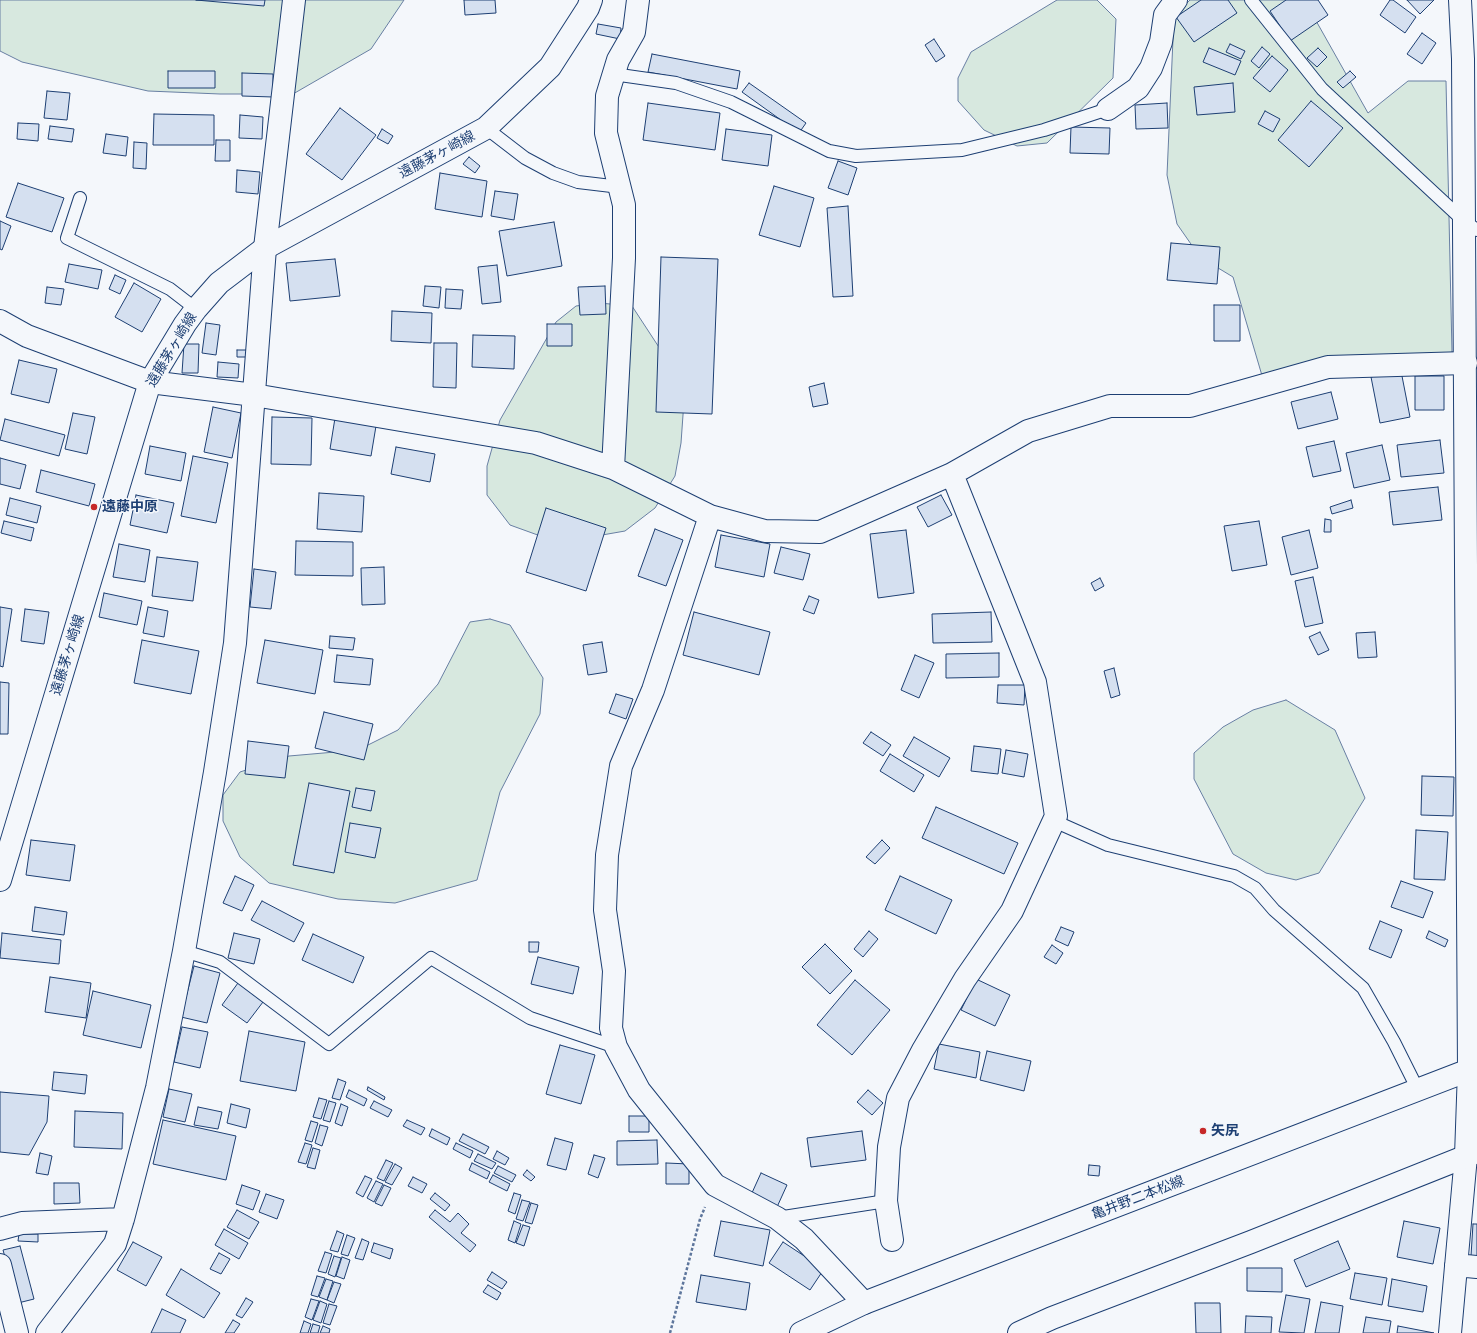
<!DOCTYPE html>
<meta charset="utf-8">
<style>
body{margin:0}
canvas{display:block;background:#f4f7fb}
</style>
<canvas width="1477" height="1333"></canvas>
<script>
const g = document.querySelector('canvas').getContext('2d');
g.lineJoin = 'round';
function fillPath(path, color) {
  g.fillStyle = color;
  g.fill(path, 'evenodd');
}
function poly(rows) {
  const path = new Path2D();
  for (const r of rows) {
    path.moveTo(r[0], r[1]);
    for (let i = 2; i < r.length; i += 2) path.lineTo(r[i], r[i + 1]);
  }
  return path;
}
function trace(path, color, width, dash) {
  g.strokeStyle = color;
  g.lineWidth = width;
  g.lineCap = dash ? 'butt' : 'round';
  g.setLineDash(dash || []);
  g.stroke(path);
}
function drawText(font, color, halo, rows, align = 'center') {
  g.font = font + ' Merriweather,"Noto Sans JP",serif';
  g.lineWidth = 3;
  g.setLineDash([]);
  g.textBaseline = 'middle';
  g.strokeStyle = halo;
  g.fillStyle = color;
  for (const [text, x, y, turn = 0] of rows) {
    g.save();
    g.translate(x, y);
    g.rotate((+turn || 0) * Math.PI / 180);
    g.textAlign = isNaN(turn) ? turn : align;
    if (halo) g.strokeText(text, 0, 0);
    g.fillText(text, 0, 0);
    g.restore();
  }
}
const green = poly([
 [0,0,404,0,371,49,293,94,220,94,148,91,22,62,0,51,0,0],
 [1057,0,1097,0,1116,19,1113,78,1047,143,1017,146,984,130,958,101,958,78,971,52,1057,0],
 [1190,0,1299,0,1306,3,1368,113,1408,81,1446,81,1452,353,1263,379,1233,277,1200,257,1177,224,1167,175,1174,16,1190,0],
 [599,303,632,306,685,387,681,443,675,476,655,508,625,531,585,538,546,538,510,525,487,495,487,466,500,420,556,322,576,306,599,303],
 [490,619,510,625,543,678,540,714,500,792,477,880,395,903,338,899,269,883,240,857,223,821,223,795,240,772,289,756,358,750,398,730,438,684,470,622,490,619],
 [1286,700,1335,730,1365,798,1319,873,1296,880,1266,873,1233,854,1194,779,1194,753,1223,727,1253,710,1286,700]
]);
fillPath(green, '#d7e8df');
trace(green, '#687fa3', 1);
const building = poly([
 [196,0,265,0,264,6,196,0],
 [464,0,495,0,496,13,465,15,464,0],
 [1201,0,1228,0,1237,13,1194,42,1176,17,1201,0],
 [1286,0,1318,0,1328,15,1290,41,1270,11,1286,0],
 [1390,0,1393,0,1416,17,1405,33,1380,15,1390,0],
 [1407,0,1434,0,1420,14,1407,0],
 [598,24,621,28,620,39,596,34,598,24],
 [1422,33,1436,43,1422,64,1407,54,1422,33],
 [934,39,945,56,936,62,925,45,934,39],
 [1230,44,1245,51,1241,59,1226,52,1230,44],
 [1262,47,1270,54,1259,68,1251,61,1262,47],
 [1209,48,1241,61,1235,75,1203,62,1209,48],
 [1318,48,1327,57,1317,67,1307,58,1318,48],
 [652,54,740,71,737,89,648,72,652,54],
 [1272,56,1288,70,1270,92,1253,78,1272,56],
 [168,71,215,71,215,88,168,88,168,71],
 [1350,71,1356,77,1343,88,1337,82,1350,71],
 [242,73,273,74,273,97,242,96,242,73],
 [749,83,806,123,799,133,742,92,749,83],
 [1233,83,1235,112,1197,115,1194,87,1233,83],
 [47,91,70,93,67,120,44,118,47,91],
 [1311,101,1343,128,1309,167,1278,140,1311,101],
 [648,103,720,113,715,150,643,140,648,103],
 [1167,103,1168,128,1136,129,1135,105,1167,103],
 [340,108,376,135,342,180,306,154,340,108],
 [1265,111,1280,119,1273,132,1258,124,1265,111],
 [154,114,214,115,214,145,153,145,154,114],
 [240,115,263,117,262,139,239,138,240,115],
 [18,123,39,124,38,141,17,139,18,123],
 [50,126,74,129,72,142,48,139,50,126],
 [1071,127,1110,128,1109,154,1070,153,1071,127],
 [382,129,393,136,388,144,377,138,382,129],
 [726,129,772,135,768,166,722,160,726,129],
 [106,134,128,137,126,156,103,153,106,134],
 [216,140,230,140,230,161,215,161,216,140],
 [134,142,147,143,146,169,133,168,134,142],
 [469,157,480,166,475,173,463,164,469,157],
 [838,161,857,168,848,195,828,188,838,161],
 [237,170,260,172,258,194,236,192,237,170],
 [440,173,487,181,482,217,435,209,440,173],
 [18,183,64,198,52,232,6,217,18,183],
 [774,186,814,198,800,247,759,235,774,186],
 [495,191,518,194,514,220,491,216,495,191],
 [848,206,853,296,833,297,827,208,848,206],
 [0,221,11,226,2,250,0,249,0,221],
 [554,222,562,266,507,276,499,231,554,222],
 [1171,243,1220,247,1217,284,1167,280,1171,243],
 [661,257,718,259,712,414,656,412,661,257],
 [335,259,340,296,290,301,286,263,335,259],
 [69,264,102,270,98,289,65,282,69,264],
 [497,265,501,302,482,304,478,267,497,265],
 [115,275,126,280,120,294,109,289,115,275],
 [134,283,161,299,142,332,115,317,134,283],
 [425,286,441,287,439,308,423,306,425,286],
 [605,286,606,314,580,315,578,287,605,286],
 [47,287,64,289,61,305,45,303,47,287],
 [446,289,463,290,461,309,445,308,446,289],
 [1214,305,1240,305,1240,341,1214,341,1214,305],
 [392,311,432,313,431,343,391,341,392,311],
 [206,323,220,325,216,355,202,353,206,323],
 [547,324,572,324,572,346,547,346,547,324],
 [473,335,515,336,514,369,472,367,473,335],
 [434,343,457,343,456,388,433,387,434,343],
 [184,344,199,344,198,373,182,373,184,344],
 [237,350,247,350,247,357,237,357,237,350],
 [19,360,57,369,49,403,11,394,19,360],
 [218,362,239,364,238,378,217,377,218,362],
 [1401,371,1410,417,1380,423,1371,377,1401,371],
 [1415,376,1444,376,1444,410,1415,410,1415,376],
 [824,383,828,404,813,407,809,387,824,383],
 [1331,392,1338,419,1298,429,1291,402,1331,392],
 [213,407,241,413,232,458,204,452,213,407],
 [73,413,95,417,87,454,65,449,73,413],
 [272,417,312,418,311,465,271,464,272,417],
 [335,418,376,426,371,456,330,449,335,418],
 [5,419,65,435,59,456,0,440,5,419],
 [1440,440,1444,473,1401,477,1397,445,1440,440],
 [1334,441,1341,471,1313,477,1306,447,1334,441],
 [1382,445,1390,480,1354,488,1346,453,1382,445],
 [150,446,186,453,181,481,145,474,150,446],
 [396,447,435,454,430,482,391,474,396,447],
 [193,456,228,463,216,523,181,516,193,456],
 [0,458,26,465,20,489,0,484,0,458],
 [41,470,95,484,89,506,36,492,41,470],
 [1438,487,1442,520,1393,525,1389,492,1438,487],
 [319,493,364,496,362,532,317,529,319,493],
 [136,495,174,503,167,533,130,525,136,495],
 [941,495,952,515,928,527,917,507,941,495],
 [10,498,41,506,37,523,6,515,10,498],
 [1351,500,1353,508,1332,514,1330,507,1351,500],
 [546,508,606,528,586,591,526,572,546,508],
 [1325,519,1331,520,1331,532,1324,532,1325,519],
 [4,521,34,528,31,541,1,533,4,521],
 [1259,521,1267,565,1232,571,1224,526,1259,521],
 [655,529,683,540,666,586,638,576,655,529],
 [906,530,914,593,878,598,870,534,906,530],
 [1309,530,1318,568,1291,575,1282,537,1309,530],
 [721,535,770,544,764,577,715,567,721,535],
 [296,541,353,542,353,576,295,575,296,541],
 [119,544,150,550,145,582,113,577,119,544],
 [781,547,810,554,803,580,774,573,781,547],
 [157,557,198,562,193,601,152,596,157,557],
 [384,567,385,604,362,605,361,568,384,567],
 [254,569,276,572,271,609,250,607,254,569],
 [1313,577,1323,623,1305,627,1295,581,1313,577],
 [1100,578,1104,586,1095,591,1091,583,1100,578],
 [104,593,142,601,137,625,99,617,104,593],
 [809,596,819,600,814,614,803,610,809,596],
 [0,607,12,609,3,667,0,666,0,607],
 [148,607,168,611,164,637,143,633,148,607],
 [25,609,49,612,44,644,21,641,25,609],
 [694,612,770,632,759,675,683,655,694,612],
 [991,612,992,642,933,643,932,614,991,612],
 [1320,632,1329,650,1318,655,1309,637,1320,632],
 [1375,632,1377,657,1358,658,1356,633,1375,632],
 [330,636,355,638,353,650,329,648,330,636],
 [142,640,199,651,191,694,134,683,142,640],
 [265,640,323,650,315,694,257,683,265,640],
 [602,642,607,672,588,675,583,645,602,642],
 [999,653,999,677,946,678,946,654,999,653],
 [337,655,373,659,370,685,334,682,337,655],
 [915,655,934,663,919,698,901,690,915,655],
 [1114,668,1120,695,1111,698,1104,671,1114,668],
 [0,682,9,683,8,734,0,734,0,682],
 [998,685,1025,685,1024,705,997,703,998,685],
 [616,694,633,699,626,719,609,713,616,694],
 [324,712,373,724,364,760,315,748,324,712],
 [871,732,891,745,883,756,863,743,871,732],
 [914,737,950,758,939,777,903,756,914,737],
 [248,741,289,746,285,778,245,774,248,741],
 [974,746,1001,749,998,774,971,771,974,746],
 [1006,750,1028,754,1024,777,1002,773,1006,750],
 [890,754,924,775,914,792,880,771,890,754],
 [1422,776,1454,777,1453,816,1421,815,1422,776],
 [309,783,350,791,334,873,293,865,309,783],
 [356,788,375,791,371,811,352,807,356,788],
 [936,807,1018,843,1004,874,922,838,936,807],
 [350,823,381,828,375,858,345,852,350,823],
 [1416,830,1448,832,1445,880,1414,879,1416,830],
 [31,840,75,845,70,881,26,875,31,840],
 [882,840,890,848,875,864,866,857,882,840],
 [235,876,254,885,242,911,223,903,235,876],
 [900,876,952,900,936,934,885,910,900,876],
 [1401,881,1433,892,1423,918,1391,907,1401,881],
 [262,901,304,923,294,942,251,920,262,901],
 [35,907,67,912,64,935,32,931,35,907],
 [1380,921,1402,930,1391,958,1369,949,1380,921],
 [1061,927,1074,932,1068,946,1055,940,1061,927],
 [869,931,878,939,863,957,854,949,869,931],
 [1429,931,1448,940,1445,947,1426,938,1429,931],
 [2,933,61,940,59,964,0,958,2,933],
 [234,933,260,939,254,964,228,958,234,933],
 [313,934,364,957,353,983,302,960,313,934],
 [529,942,539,942,538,952,529,952,529,942],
 [825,944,852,971,830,994,802,967,825,944],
 [1052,945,1063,953,1056,964,1044,957,1052,945],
 [538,957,579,967,573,994,531,984,538,957],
 [194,966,220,973,207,1023,181,1017,194,966],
 [50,977,91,983,86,1018,45,1012,50,977],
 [976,979,1010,995,995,1026,961,1010,976,979],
 [855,980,890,1010,852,1055,817,1025,855,980],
 [238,983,263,1002,247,1023,222,1005,238,983],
 [93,991,151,1005,141,1048,83,1035,93,991],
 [182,1027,208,1032,200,1068,174,1062,182,1027],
 [249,1031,305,1042,296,1091,240,1081,249,1031],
 [939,1044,980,1052,976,1078,934,1069,939,1044],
 [560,1045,595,1055,581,1104,546,1094,560,1045],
 [987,1051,1031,1061,1024,1091,980,1080,987,1051],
 [54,1072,87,1075,85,1094,52,1090,54,1072],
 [338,1079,346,1082,340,1100,332,1098,338,1079],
 [368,1087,385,1097,384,1100,367,1090,368,1087],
 [169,1089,192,1094,185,1122,163,1117,169,1089],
 [349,1090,367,1099,364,1106,346,1097,349,1090],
 [868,1090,883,1103,872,1115,857,1102,868,1090],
 [0,1092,49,1096,47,1122,29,1155,0,1152,0,1092],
 [319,1098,327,1100,321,1119,313,1117,319,1098],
 [329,1101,336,1103,330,1122,323,1120,329,1101],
 [374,1101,392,1110,388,1117,370,1108,374,1101],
 [231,1104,250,1109,246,1128,227,1123,231,1104],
 [341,1104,348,1107,342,1126,335,1123,341,1104],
 [198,1107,222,1112,218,1129,194,1125,198,1107],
 [75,1111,123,1113,122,1149,74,1147,75,1111],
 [629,1116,649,1116,649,1132,629,1132,629,1116],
 [163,1120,236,1136,226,1180,153,1164,163,1120],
 [407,1120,425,1128,421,1135,403,1126,407,1120],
 [311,1121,318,1123,312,1142,305,1140,311,1121],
 [320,1125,328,1127,322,1146,315,1143,320,1125],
 [432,1129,450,1138,447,1145,429,1136,432,1129],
 [862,1131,866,1160,811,1167,807,1138,862,1131],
 [463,1134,489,1147,485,1154,459,1141,463,1134],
 [555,1138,573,1143,566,1170,547,1165,555,1138],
 [657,1140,658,1164,617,1165,617,1141,657,1140],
 [305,1143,312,1145,306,1164,298,1162,305,1143],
 [456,1143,473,1151,470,1158,453,1149,456,1143],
 [313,1148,320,1150,315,1169,307,1167,313,1148],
 [497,1151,509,1158,505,1165,493,1159,497,1151],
 [40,1153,52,1156,48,1175,36,1173,40,1153],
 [478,1154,496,1163,492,1169,474,1161,478,1154],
 [594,1155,605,1158,598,1178,588,1174,594,1155],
 [386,1160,393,1163,384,1181,377,1178,386,1160],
 [472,1163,490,1172,487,1179,469,1170,472,1163],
 [666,1163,689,1164,689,1184,666,1184,666,1163],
 [395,1164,402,1168,392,1185,385,1182,395,1164],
 [1089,1165,1100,1166,1099,1176,1088,1175,1089,1165],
 [498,1166,516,1175,512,1182,494,1173,498,1166],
 [527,1170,535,1177,531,1181,523,1175,527,1170],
 [761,1173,787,1185,777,1207,751,1195,761,1173],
 [493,1175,510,1184,507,1191,489,1182,493,1175],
 [365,1176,372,1179,363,1197,356,1193,365,1176],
 [413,1177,427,1184,422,1193,408,1186,413,1177],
 [376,1181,383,1184,374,1202,367,1198,376,1181],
 [54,1183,79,1183,80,1203,54,1204,54,1183],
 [242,1185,260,1191,253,1210,236,1204,242,1185],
 [384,1185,391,1188,382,1206,375,1203,384,1185],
 [435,1193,450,1205,445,1211,430,1199,435,1193],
 [514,1193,521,1195,515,1214,508,1211,514,1193],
 [266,1194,284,1200,277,1219,259,1212,266,1194],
 [522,1200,530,1202,523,1221,516,1219,522,1200],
 [531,1203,538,1205,532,1224,525,1222,531,1203],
 [237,1210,259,1222,249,1239,227,1227,237,1210],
 [435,1210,450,1222,458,1213,469,1224,461,1233,476,1245,470,1252,429,1217,435,1210],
 [514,1221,521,1224,515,1243,508,1240,514,1221],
 [721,1221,770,1230,763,1266,714,1256,721,1221],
 [1404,1221,1440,1228,1433,1264,1397,1257,1404,1221],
 [1473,1224,1477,1224,1477,1256,1471,1256,1473,1224],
 [523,1225,530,1227,524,1246,516,1243,523,1225],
 [224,1229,248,1243,239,1259,215,1245,224,1229],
 [337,1231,344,1234,338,1252,330,1250,337,1231],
 [19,1234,38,1234,38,1242,18,1241,19,1234],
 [347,1235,355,1238,348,1256,341,1254,347,1235],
 [362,1239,369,1242,363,1260,355,1258,362,1239],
 [1338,1241,1350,1269,1306,1287,1294,1260,1338,1241],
 [133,1242,162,1257,146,1286,117,1270,133,1242],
 [783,1242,824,1269,810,1290,769,1263,783,1242],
 [374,1243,393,1249,390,1259,371,1252,374,1243],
 [20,1246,34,1299,18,1303,3,1250,20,1246],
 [325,1252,332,1254,326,1273,318,1271,325,1252],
 [219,1253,230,1259,221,1274,210,1269,219,1253],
 [334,1256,341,1258,335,1277,328,1274,334,1256],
 [342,1257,350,1260,344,1279,336,1276,342,1257],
 [1247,1268,1282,1268,1282,1292,1247,1291,1247,1268],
 [181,1269,220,1293,204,1318,166,1295,181,1269],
 [492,1272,507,1282,502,1289,487,1280,492,1272],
 [1355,1273,1387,1278,1382,1305,1350,1299,1355,1273],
 [701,1275,750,1283,746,1310,696,1302,701,1275],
 [317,1276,325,1278,318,1297,311,1295,317,1276],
 [326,1279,333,1281,327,1300,319,1297,326,1279],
 [1392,1279,1427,1286,1423,1312,1388,1306,1392,1279],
 [334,1282,341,1284,334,1303,327,1300,334,1282],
 [488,1285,501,1293,497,1300,483,1292,488,1285],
 [1286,1295,1310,1299,1304,1333,1279,1332,1286,1295],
 [246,1298,253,1302,242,1318,236,1315,246,1298],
 [311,1299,319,1301,312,1320,305,1317,311,1299],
 [320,1301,327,1304,321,1323,313,1320,320,1301],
 [1321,1302,1343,1306,1339,1333,1315,1333,1321,1302],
 [1195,1303,1220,1303,1221,1333,1196,1333,1195,1303],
 [329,1304,337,1306,330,1325,323,1323,329,1304],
 [162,1309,186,1320,180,1333,151,1333,162,1309],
 [1246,1316,1272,1317,1271,1333,1245,1333,1246,1316],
 [1366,1317,1391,1321,1389,1333,1363,1333,1366,1317],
 [233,1320,240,1324,234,1333,225,1333,233,1320],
 [304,1321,311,1324,308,1333,300,1333,304,1321],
 [313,1324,320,1326,318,1333,310,1333,313,1324],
 [323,1326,330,1329,329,1333,320,1333,323,1326],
 [1398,1326,1434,1333,1397,1333,1398,1326]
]);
fillPath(building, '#d5e0f0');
trace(building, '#1d3f73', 1);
const lane = poly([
 [1251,0,1322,89,1464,221,1477,230],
 [613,74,676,83,731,102,829,151,856,156,962,150,1044,130,1108,109],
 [486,128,525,158,553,173,578,182,620,187],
 [80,198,67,238,170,289,196,309],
 [1054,821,1108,845,1234,876,1255,888,1274,910,1363,988,1394,1042,1418,1090],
 [184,951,220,962,329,1044,431,958,530,1018,616,1047],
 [777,1218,886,1201]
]);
const street = poly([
 [1108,109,1138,88,1151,68,1161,42,1165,15,1176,0],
 [0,321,27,336,150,382,254,395,536,443,613,468,710,516,765,531,820,532,952,474,1028,431,1110,406,1190,406,1328,367,1466,363],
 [613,468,624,258,624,205,606,133,607,96,618,60,634,32,638,0],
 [710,516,653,690,621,766,607,855,605,910,614,971,611,1028,616,1047,639,1090,715,1185,777,1218,804,1239,864,1303],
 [0,1229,22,1223,123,1219],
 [892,1240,886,1201,889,1147,898,1098,923,1050,965,979,1012,911,1056,816,1035,682,952,474],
 [0,1265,17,1333],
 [1456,1265,1477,1267],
 [47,1333,115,1244,123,1219,157,1088,184,951,215,772,235,643,265,248,294,0],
 [1450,1333,1466,1156,1469,1070]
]);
const secondary = poly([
 [1460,0,1463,59,1469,1070],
 [0,880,150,382,185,324,196,309,219,283,265,248,486,128,550,67,588,8,591,0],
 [801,1333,864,1303,895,1291,1477,1067],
 [1019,1333,1052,1318,1251,1242,1477,1152]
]);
trace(lane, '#1d3f73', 14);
trace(street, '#1d3f73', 24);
trace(secondary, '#1d3f73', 24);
trace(poly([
 [670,1333,700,1219,705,1207]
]), '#5e769c', 2.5, [3, 2]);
trace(lane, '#f4f7fb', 12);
trace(street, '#f4f7fb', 22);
trace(secondary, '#f4f7fb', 22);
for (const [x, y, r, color] of [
 [94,507,4,"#c62828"],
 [1203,1131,4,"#c62828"]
]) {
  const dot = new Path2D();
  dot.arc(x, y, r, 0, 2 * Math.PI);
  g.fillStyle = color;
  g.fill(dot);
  trace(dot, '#f4f7fb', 1.5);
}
drawText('14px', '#1d3f73', '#f4f7fb', [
 ["遠藤茅ヶ崎線",437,155,-28],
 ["遠藤茅ヶ崎線",172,350,-59],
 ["遠藤茅ヶ崎線",68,655,-73],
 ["亀井野二本松線",1138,1198,-21]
]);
drawText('bold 14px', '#1d3f73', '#f4f7fb', [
 ["遠藤中原",102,507],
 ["矢尻",1211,1131]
], 'left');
</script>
